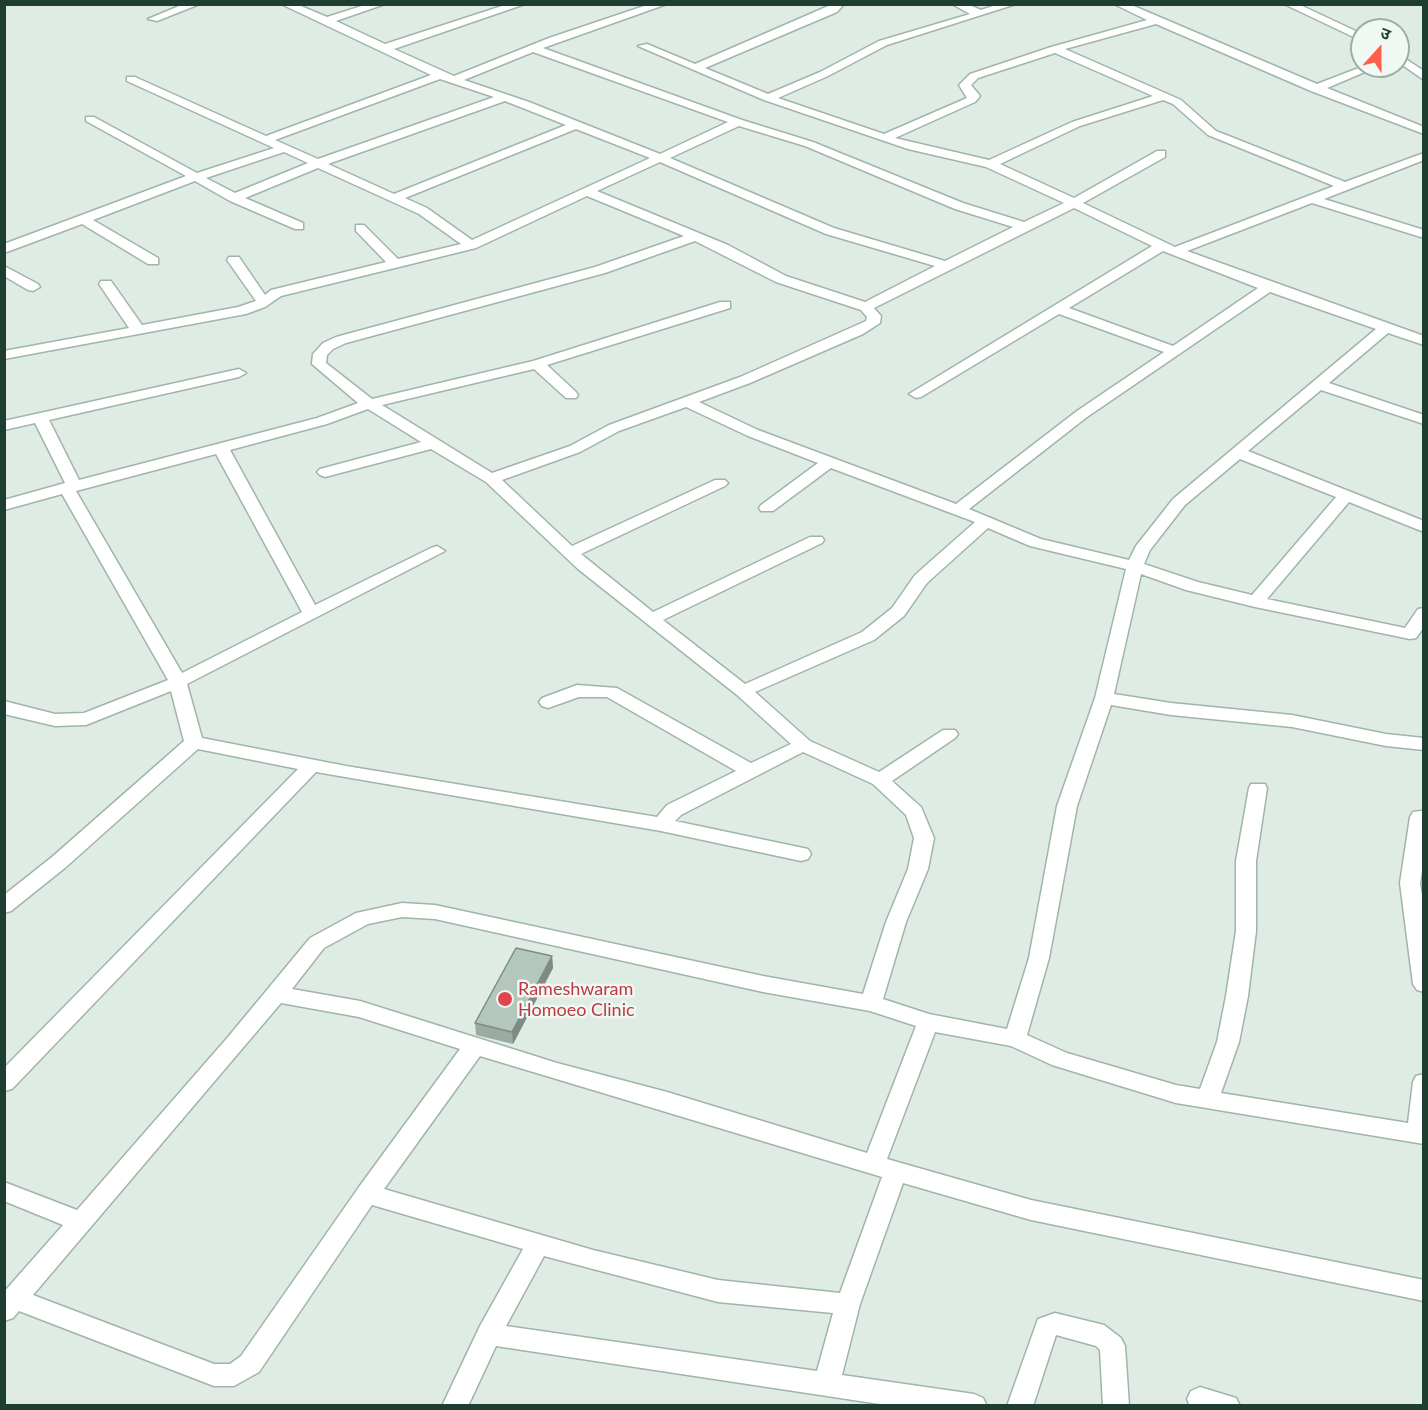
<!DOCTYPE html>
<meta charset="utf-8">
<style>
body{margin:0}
#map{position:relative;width:1428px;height:1410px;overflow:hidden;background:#dfece4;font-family:Lato,"Noto Sans Devanagari",sans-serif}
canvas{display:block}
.frame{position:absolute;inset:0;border:6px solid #1e3e31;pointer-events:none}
.north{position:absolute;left:1350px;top:18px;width:60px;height:60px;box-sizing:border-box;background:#f0f8f3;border:2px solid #9caea5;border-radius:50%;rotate:21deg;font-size:16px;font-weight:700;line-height:24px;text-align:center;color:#1e3e31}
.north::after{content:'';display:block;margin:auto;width:21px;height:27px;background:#ff5f4a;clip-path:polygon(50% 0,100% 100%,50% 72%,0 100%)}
</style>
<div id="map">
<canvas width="1428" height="1410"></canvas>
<div class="frame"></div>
<div class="north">उ</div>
</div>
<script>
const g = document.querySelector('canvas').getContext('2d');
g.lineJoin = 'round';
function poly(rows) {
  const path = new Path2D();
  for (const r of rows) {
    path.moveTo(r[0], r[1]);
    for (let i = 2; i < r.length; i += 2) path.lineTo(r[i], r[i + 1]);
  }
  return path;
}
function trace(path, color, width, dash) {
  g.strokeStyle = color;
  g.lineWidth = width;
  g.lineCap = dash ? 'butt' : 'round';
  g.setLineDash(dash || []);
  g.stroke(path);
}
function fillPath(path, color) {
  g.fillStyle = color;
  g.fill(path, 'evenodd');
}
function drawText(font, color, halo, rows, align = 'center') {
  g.font = font + ' Lato,sans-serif';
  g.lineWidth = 5;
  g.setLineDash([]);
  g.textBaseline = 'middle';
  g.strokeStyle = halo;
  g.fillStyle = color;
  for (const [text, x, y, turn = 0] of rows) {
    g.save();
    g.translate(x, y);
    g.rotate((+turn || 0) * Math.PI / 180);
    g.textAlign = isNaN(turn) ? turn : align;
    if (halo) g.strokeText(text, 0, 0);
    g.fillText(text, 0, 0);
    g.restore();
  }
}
const street = poly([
 [184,4,200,4,157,21,148,19,184,4],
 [281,4,296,4,327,17,368,4,385,4,336,21,385,44,508,4,525,4,394,49,454,76,549,38,650,4,667,4,543,48,742,120,813,142,963,203,1024,222,1064,203,986,167,908,149,764,100,638,46,647,44,695,64,833,4,844,4,837,12,705,68,768,94,820,72,879,41,970,14,952,4,967,4,981,10,999,4,1016,4,887,45,828,76,778,98,884,134,967,98,959,85,970,74,1051,47,1147,20,1114,4,1129,4,1317,84,1364,66,1379,66,1327,88,1424,127,1424,134,1311,91,1156,24,1065,49,1181,100,1216,131,1345,182,1424,153,1424,160,1324,199,1424,230,1424,238,1312,203,1187,251,1424,336,1424,345,1388,333,1329,383,1424,415,1424,424,1321,390,1248,451,1424,521,1424,532,1349,502,1267,599,1405,628,1418,609,1424,608,1424,627,1416,638,1410,639,1255,607,1186,590,1141,574,1114,694,1171,703,1292,715,1386,734,1424,738,1424,750,1386,746,1292,727,1171,715,1111,705,1077,806,1049,958,1027,1035,1067,1053,1176,1085,1200,1089,1217,1042,1226,996,1236,931,1236,861,1249,788,1251,784,1265,784,1267,788,1256,861,1256,931,1248,996,1239,1042,1221,1093,1408,1123,1413,1082,1416,1076,1424,1074,1424,1144,1176,1103,1052,1065,1011,1046,935,1032,887,1159,1031,1200,1424,1280,1424,1301,1031,1220,903,1183,860,1304,842,1375,974,1394,983,1398,987,1406,893,1406,496,1346,468,1406,442,1406,480,1326,523,1249,372,1205,259,1372,234,1386,214,1386,19,1311,13,1318,4,1321,4,1292,63,1225,4,1201,4,1182,77,1210,228,1037,310,938,356,913,402,903,435,905,763,976,863,994,886,922,908,869,914,838,906,815,873,784,803,752,681,815,675,821,808,849,811,854,808,859,801,861,661,831,316,772,12,1089,4,1091,4,1068,298,769,198,749,66,867,11,911,4,913,4,895,52,857,184,741,171,691,86,725,55,726,4,714,4,701,55,714,84,713,168,680,62,494,4,510,4,500,65,483,35,423,4,430,4,421,239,369,246,373,239,377,49,420,79,480,317,418,358,403,312,364,313,354,323,343,336,337,595,267,684,236,587,196,476,248,281,296,265,307,246,314,4,359,4,351,129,328,99,284,101,281,111,281,142,325,238,307,256,301,227,260,229,257,239,257,265,295,271,290,386,262,356,231,356,225,364,225,398,259,461,244,419,214,318,168,245,198,303,223,303,229,295,229,230,201,195,181,93,220,158,258,158,264,148,264,82,224,4,253,4,244,186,176,86,121,86,117,94,117,197,173,274,148,127,81,127,77,135,77,266,136,431,75,281,4],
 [533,52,728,122,660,154,529,102,464,80,533,52],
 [1055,53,1153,96,1072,122,989,160,895,138,975,102,980,96,971,85,978,78,1055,53],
 [440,79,494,97,318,159,275,140,440,79],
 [1163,100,1173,104,1208,135,1334,186,1175,247,1083,203,1165,157,1165,151,1157,151,1074,198,1000,164,1080,126,1163,100],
 [505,101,566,125,394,194,328,164,505,101],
 [739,126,805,146,955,209,1013,227,945,261,834,228,670,158,739,126],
 [576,129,650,158,472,240,427,208,405,198,576,129],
 [284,152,308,163,235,193,206,178,284,152],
 [660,162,826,234,935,266,865,302,786,276,728,245,597,191,660,162],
 [1074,208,1152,246,909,394,916,398,921,397,1059,314,1164,352,1077,411,956,504,758,430,699,402,750,383,863,334,880,323,881,316,874,308,1074,208],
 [695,241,776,282,861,310,867,317,866,321,740,377,609,425,570,446,492,473,382,405,534,369,566,398,576,398,578,395,576,392,547,365,730,308,730,302,720,302,533,361,372,399,326,363,327,355,333,349,346,343,605,273,695,241],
 [1163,251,1258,288,1173,346,1069,308,1163,251],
 [1270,292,1376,329,1173,499,1136,546,1129,560,1041,539,969,509,1087,417,1270,292],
 [686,407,748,436,818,463,761,505,759,508,761,511,773,511,831,468,975,522,915,575,892,608,862,632,745,684,663,620,822,543,824,540,822,537,810,537,653,612,581,554,725,486,728,483,725,480,715,480,572,546,502,480,580,452,619,431,686,407],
 [368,409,421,442,320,469,317,472,320,475,325,477,431,449,486,482,578,569,737,695,791,744,751,763,617,688,577,685,542,698,539,702,542,706,548,708,579,697,607,697,736,771,667,805,657,817,346,766,202,738,187,684,445,551,437,546,431,548,315,605,230,450,327,424,368,409],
 [216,454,302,612,182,673,76,491,216,454],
 [1240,459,1336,497,1252,595,1198,582,1144,564,1150,550,1185,505,1240,459],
 [988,528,1030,546,1126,569,1095,698,1057,806,1029,958,1007,1029,929,1014,883,999,906,922,928,869,934,838,921,807,892,781,955,738,958,734,955,730,943,730,879,772,810,741,755,692,874,640,904,616,927,583,988,528],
 [402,917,435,919,763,992,870,1011,916,1026,867,1153,667,1092,557,1063,360,1001,292,989,324,948,368,924,402,917],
 [281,1003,359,1017,460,1049,359,1187,241,1356,230,1364,214,1364,33,1295,281,1003],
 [480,1056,882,1177,840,1293,718,1280,593,1250,384,1189,480,1056],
 [544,1256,718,1302,833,1313,817,1371,506,1326,544,1256],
 [1284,4,1298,4,1362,34,1362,41,1284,4],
 [1398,54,1424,71,1424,80,1398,62,1398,54],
 [4,266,38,284,40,287,33,291,28,290,4,276,4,266],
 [1420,811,1424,811,1424,859,1420,883,1424,907,1424,992,1417,990,1413,984,1400,883,1410,817,1413,812,1420,811],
 [1055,1313,1104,1325,1121,1338,1125,1346,1129,1406,1103,1406,1100,1350,1096,1346,1056,1335,1033,1406,1007,1406,1038,1319,1055,1313],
 [1200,1387,1236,1398,1240,1406,1190,1406,1187,1399,1191,1391,1200,1387]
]);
trace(street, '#a1b4ab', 3);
fillPath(street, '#fff');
fillPath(poly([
 [552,956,553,968,513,1044,476,1035,475,1023]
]), '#9baba3');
fillPath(poly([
 [552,956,553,968,513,1044,512,1032]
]), '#7e8b84');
const building = poly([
 [516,948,552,956,512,1032,475,1023,516,948]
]);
fillPath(building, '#b4c7bd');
trace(building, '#7e8b84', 1.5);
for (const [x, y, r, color] of [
 [505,999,8,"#e0444e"]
]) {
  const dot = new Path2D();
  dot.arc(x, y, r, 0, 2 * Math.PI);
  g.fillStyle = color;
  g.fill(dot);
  trace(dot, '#f0f8f3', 2);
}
drawText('18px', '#be3a42', '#f0f8f3', [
 ["Rameshwaram",518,989],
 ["Homoeo Clinic",518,1010]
], 'left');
</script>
